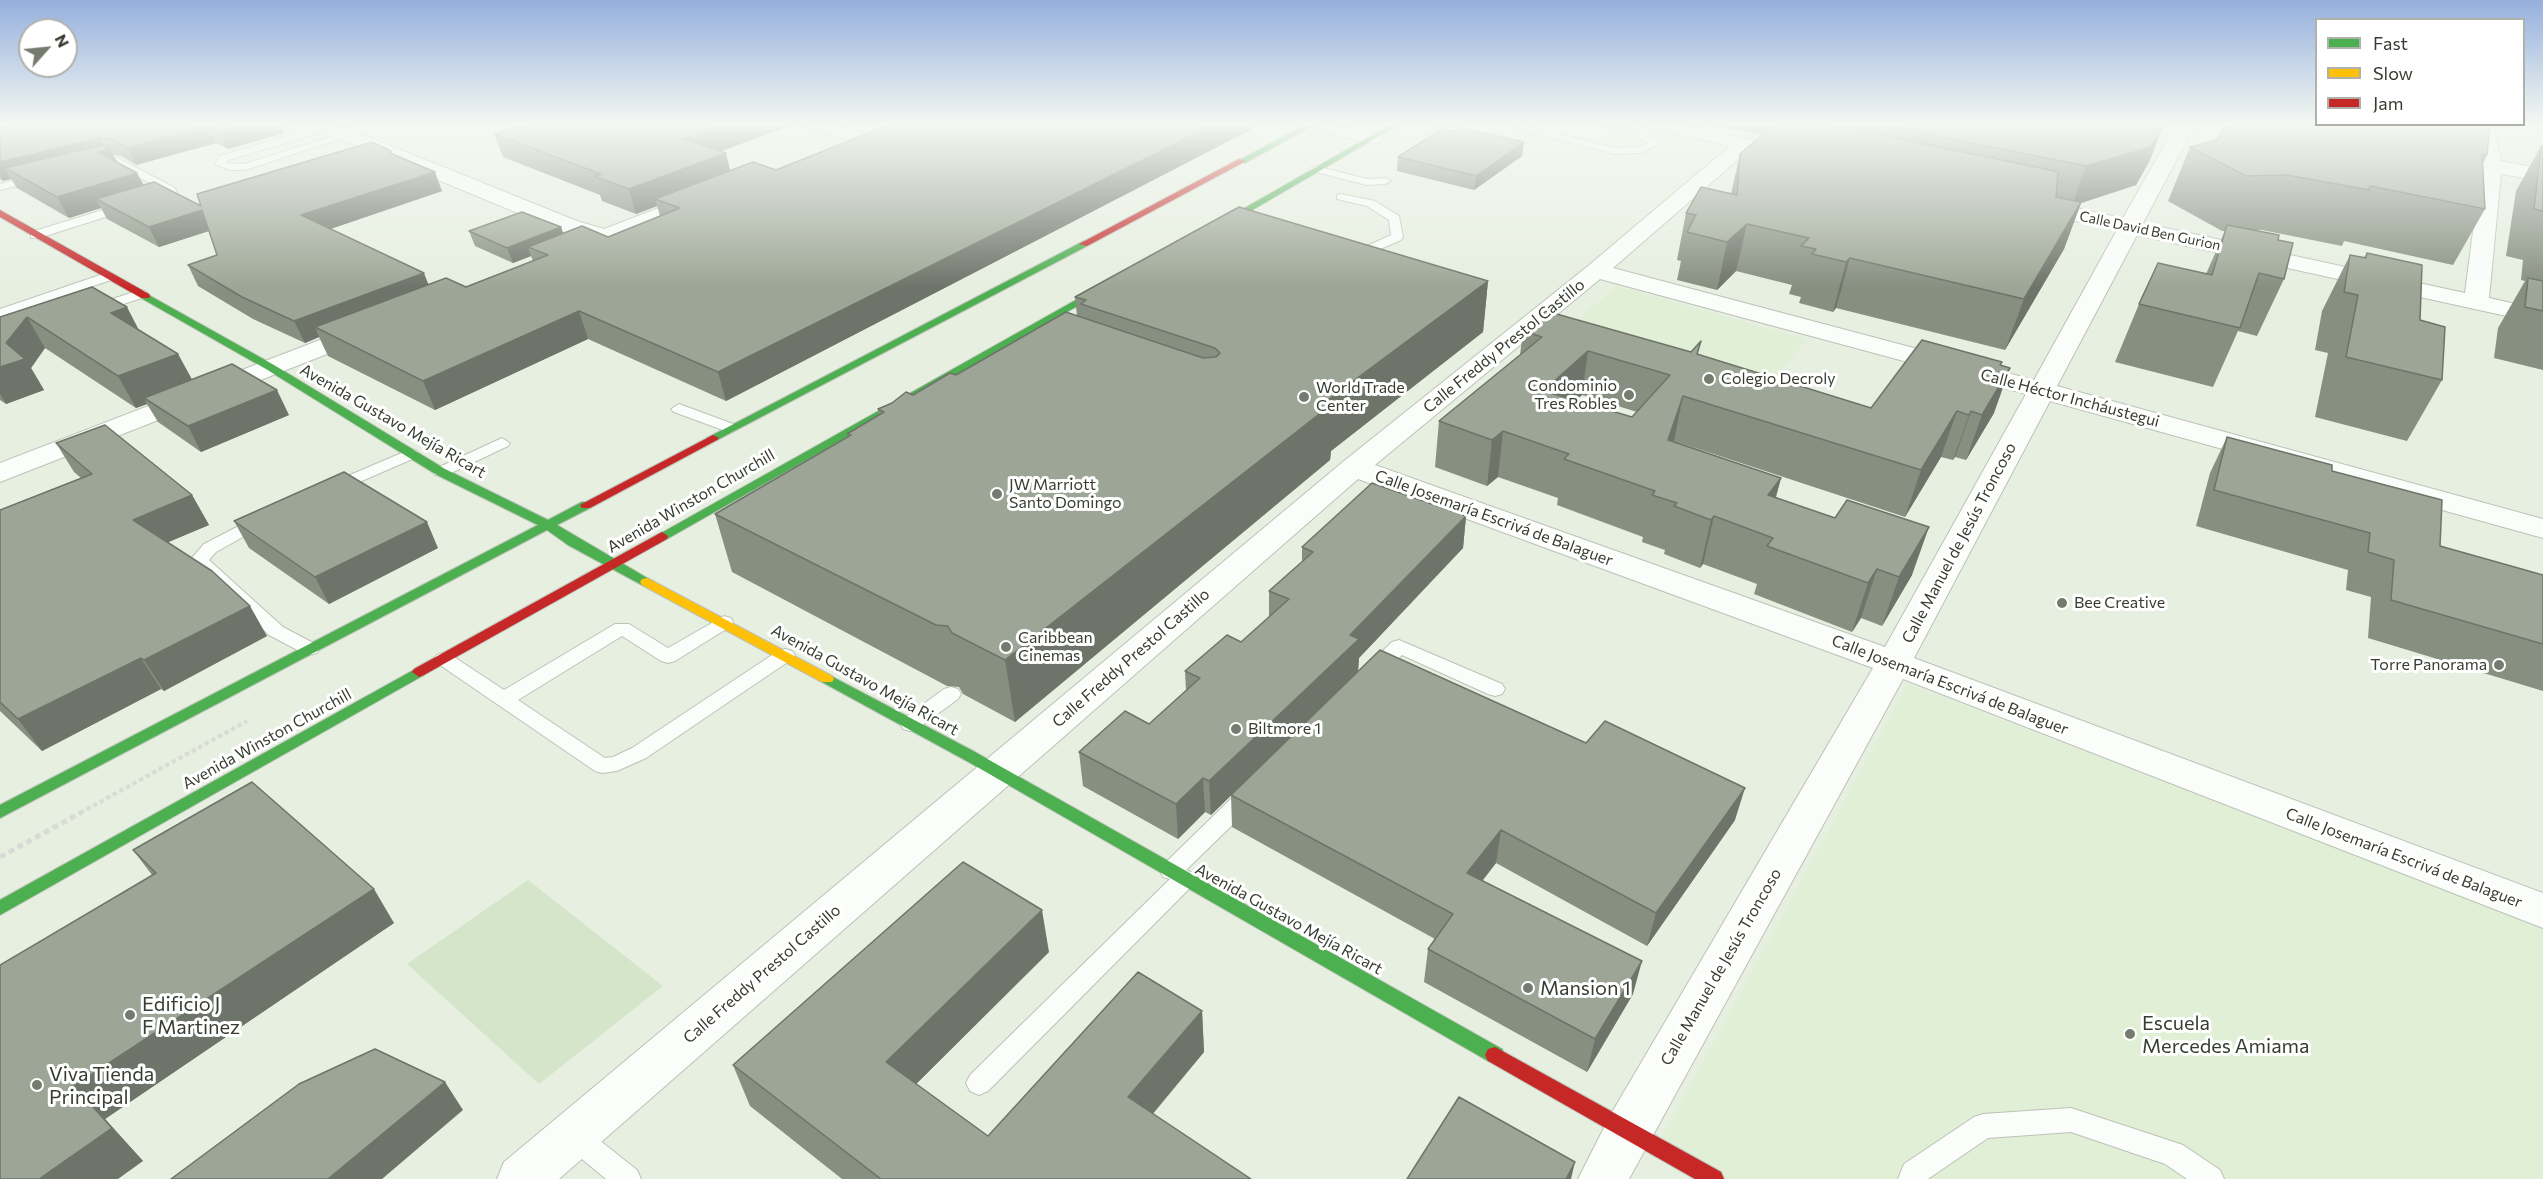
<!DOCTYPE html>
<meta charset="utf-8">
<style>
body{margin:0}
#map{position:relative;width:2543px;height:1179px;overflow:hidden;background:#e7efe1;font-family:Commissioner,sans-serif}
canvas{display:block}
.legend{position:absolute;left:2315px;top:18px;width:210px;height:108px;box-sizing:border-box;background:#fff;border:2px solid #afb1ad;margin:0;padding:8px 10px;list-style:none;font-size:18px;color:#373d32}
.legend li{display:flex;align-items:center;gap:12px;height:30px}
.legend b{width:30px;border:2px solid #afb1ad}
.north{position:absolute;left:18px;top:18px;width:60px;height:60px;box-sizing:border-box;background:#fff;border:2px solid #afb1ad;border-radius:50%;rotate:63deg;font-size:16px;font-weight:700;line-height:24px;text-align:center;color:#373d32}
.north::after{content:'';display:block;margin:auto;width:21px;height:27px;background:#757b6f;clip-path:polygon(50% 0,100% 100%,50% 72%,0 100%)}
</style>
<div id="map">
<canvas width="2543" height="1179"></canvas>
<ul class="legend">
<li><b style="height:8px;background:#4caf50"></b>Fast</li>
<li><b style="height:8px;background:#ffc107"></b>Slow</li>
<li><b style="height:8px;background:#c62828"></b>Jam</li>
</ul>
<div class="north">N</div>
</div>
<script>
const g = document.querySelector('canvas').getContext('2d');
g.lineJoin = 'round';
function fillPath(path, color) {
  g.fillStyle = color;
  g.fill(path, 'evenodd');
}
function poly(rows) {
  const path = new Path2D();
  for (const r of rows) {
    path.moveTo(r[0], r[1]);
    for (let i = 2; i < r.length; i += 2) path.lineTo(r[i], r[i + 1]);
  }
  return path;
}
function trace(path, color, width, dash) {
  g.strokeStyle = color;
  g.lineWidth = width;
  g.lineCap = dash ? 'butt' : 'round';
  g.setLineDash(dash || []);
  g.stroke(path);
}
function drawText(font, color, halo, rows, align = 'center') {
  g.font = font + ' Commissioner,sans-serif';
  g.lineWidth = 6;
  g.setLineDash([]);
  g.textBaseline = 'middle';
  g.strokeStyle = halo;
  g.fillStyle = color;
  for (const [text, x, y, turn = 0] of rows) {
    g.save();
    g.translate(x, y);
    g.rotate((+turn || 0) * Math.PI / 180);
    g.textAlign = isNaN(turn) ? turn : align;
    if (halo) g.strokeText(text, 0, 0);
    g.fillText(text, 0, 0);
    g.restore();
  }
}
fillPath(poly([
 [1617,286,1807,340,1745,410,1545,348],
 [1908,684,2543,928,2543,1179,1726,1179,1660,1141]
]), '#e0efd6');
fillPath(poly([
 [528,880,663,986,539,1084,407,964]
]), '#d5e5c9');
const lane = poly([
 [1422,123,1438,123,1455,127,1462,136,1457,142,1449,142,1448,140,1451,136,1447,131,1422,123],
 [1514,123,1525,123,1527,126,1615,148,1639,147,1648,143,1637,136,1597,123,1612,123,1645,132,1661,143,1641,153,1615,154,1519,130,1513,127,1514,123],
 [329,124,334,127,333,129,228,160,227,163,244,164,343,133,347,132,352,135,245,170,229,170,215,164,220,156,329,124],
 [116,157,175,188,177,193,175,195,39,238,31,238,31,232,165,191,114,164,92,166,86,163,92,160,116,157],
 [1316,166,1367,179,1385,178,1391,181,1385,184,1367,185,1312,171,1310,169,1316,166],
 [36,175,42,178,40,180,0,190,0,184,36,175],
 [1341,194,1375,201,1399,216,1403,237,1401,240,1374,252,1349,254,1347,251,1349,248,1367,246,1391,235,1389,220,1367,206,1337,199,1337,195,1341,194],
 [109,272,115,276,114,279,0,317,0,309,109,272],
 [140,290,145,291,147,294,145,297,93,314,86,310,88,307,140,290],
 [679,404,736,425,739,428,731,433,674,412,671,409,679,404],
 [502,438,510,443,508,446,447,475,435,475,433,472,435,469,502,438],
 [411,449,417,451,419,454,417,457,341,490,335,492,327,487,329,484,411,449],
 [260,515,268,520,266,524,216,552,209,560,283,627,317,645,319,649,317,653,310,655,303,653,269,635,190,560,204,544,260,515],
 [724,616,731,618,733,622,731,626,675,661,668,663,661,661,622,636,518,700,605,758,613,757,632,748,778,651,785,649,792,651,795,655,792,659,646,758,617,771,602,773,595,771,437,663,434,659,437,655,444,653,451,655,504,690,615,624,629,624,668,648,724,616],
 [1399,640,1502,684,1505,689,1502,694,1495,696,1488,694,1402,655,1380,677,1373,678,1366,677,1363,672,1366,667,1392,642,1399,640],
 [951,687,958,689,961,694,958,699,917,729,910,731,903,729,900,724,903,719,944,689,951,687],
 [1249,787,1257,789,1260,795,1257,801,1186,870,1193,873,1196,879,1193,885,988,1091,979,1095,970,1091,966,1083,970,1075,1170,879,1163,877,1160,871,1163,865,1241,789,1249,787],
 [2071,1108,2183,1145,2220,1170,2224,1179,2187,1179,2165,1164,2071,1132,1988,1138,1928,1179,1898,1179,1904,1164,1974,1117,1983,1114,2071,1108],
 [574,1124,583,1127,637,1170,641,1179,606,1179,565,1145,561,1136,565,1127,574,1124]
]);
const street = poly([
 [308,123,334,123,577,221,604,229,695,194,703,193,711,194,714,199,711,204,563,260,555,258,552,253,555,248,583,237,561,231,311,127,308,123],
 [803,123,832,123,867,133,870,137,867,141,860,143,806,127,803,123],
 [1296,123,1330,123,1379,134,1382,138,1379,142,1372,144,1299,127,1296,123],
 [1643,123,1677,123,1769,143,1772,147,1769,151,1762,153,1749,150,1613,268,2034,380,2117,230,2024,210,2021,205,2024,200,2032,199,2123,218,2177,123,2196,123,2143,223,2465,293,2481,170,2431,160,2428,156,2431,152,2438,150,2480,158,2474,124,2493,124,2501,161,2543,169,2543,181,2501,174,2489,298,2543,310,2543,324,2137,235,2057,386,2543,519,2543,538,2050,401,1914,658,2543,893,2543,928,1903,679,1629,1179,1578,1179,1611,1114,1873,668,1358,479,559,1179,497,1179,504,1162,1344,461,1588,266,1730,146,1645,127,1643,123],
 [1600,279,2026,394,1885,647,1375,465,1600,279],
 [364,323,373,326,377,331,373,336,0,482,0,463,364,323]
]);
const fast = poly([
 [1309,123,1318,123,1245,163,1238,161,1309,123],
 [1393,123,1402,123,1211,234,1203,232,1393,123],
 [1084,241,1087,242,1087,246,717,440,709,440,707,438,1084,241],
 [1115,278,1120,281,1118,283,667,539,657,539,656,536,1115,278],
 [145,293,274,365,445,469,548,520,582,502,590,502,592,505,590,508,557,525,654,582,647,586,642,585,568,545,547,530,0,818,0,805,538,525,437,475,266,369,141,298,140,296,145,293],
 [419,667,426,672,424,675,0,915,0,900,419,667],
 [827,674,975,752,1502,1049,1505,1055,1502,1061,1495,1063,1488,1061,965,760,822,682,820,679,822,676,827,674]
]);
const slow = poly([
 [647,578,832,676,834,679,832,682,822,682,642,585,640,582,642,579,647,578]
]);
const jam = poly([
 [1239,159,1246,161,1087,246,1079,244,1239,159],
 [0,210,149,294,150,296,149,298,141,298,0,217,0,210],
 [713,435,719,438,717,440,590,508,582,508,580,505,713,435],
 [662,532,668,536,667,539,424,675,419,677,412,672,414,669,662,532],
 [1495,1047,1721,1172,1724,1179,1695,1179,1488,1061,1485,1055,1488,1049,1495,1047]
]);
trace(lane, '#bcc2b7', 2);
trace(street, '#bcc2b7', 2);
trace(fast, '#bcc2b7', 2);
trace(slow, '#bcc2b7', 2);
trace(jam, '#bcc2b7', 2);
trace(poly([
 [80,813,247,721]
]), '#d8dbd6', 4, [4.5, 3]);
trace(poly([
 [0,857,82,812]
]), '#d8dbd6', 5, [6, 4]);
fillPath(lane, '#fbfdfa');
fillPath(street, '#fbfdfa');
fillPath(fast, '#4caf50');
fillPath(slow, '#ffc107');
fillPath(jam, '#c62828');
fillPath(poly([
 [0,123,279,123,284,133,228,149,216,143,136,165,121,156,113,155,117,162,137,173,143,185,201,206,393,154,442,191,330,229,429,284,466,287,533,261,531,256,513,263,475,246,469,231,561,227,563,234,608,237,660,216,657,206,636,214,602,201,600,195,503,157,494,134,721,151,730,170,776,170,890,124,890,123,1250,123,1250,130,726,401,588,339,435,410,328,356,319,337,305,343,253,319,198,286,188,265,217,255,209,231,159,247,107,219,101,208,69,218,17,188,11,179,3,181,0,179],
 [856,123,876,123,867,126],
 [1700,123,2164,123,2150,160,2136,185,2081,203,2064,249,2005,350,1836,308,1833,312,1799,303,1801,297,1789,294,1792,285,1736,271,1717,290,1677,280,1681,261,1677,260,1686,213,1731,194,1740,154,1761,135],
 [2227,123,2487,155,2483,164,2485,209,2453,265,2344,241,2342,246,2262,230,2253,230,2278,240,2284,279,2257,336,2238,331,2213,387,2115,362,2139,304,2206,274,2225,231,2222,231,2168,201,2190,147,2217,140],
 [1450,131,1524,142,1522,156,1474,190,1397,171,1398,157],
 [2541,146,2543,146,2543,370,2494,358,2498,328,2525,281,2521,280,2523,260,2506,256,2516,191],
 [2367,253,2420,320,2442,380,2407,441,2315,417,2328,353,2315,350,2322,311,2350,255,2364,257],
 [1488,281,1483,332,1331,451,1330,460,1015,722,963,694,959,687,947,686,732,572,715,514,848,437,847,434,879,415,878,409,913,395,956,375,1077,316,1075,297],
 [92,287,139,330,178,354,192,380,289,415,201,452,158,422,147,404,136,408,45,348,31,368,44,390,6,404,0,400,0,317],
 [1523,331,1698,355,1871,408,2001,366,1994,413,1966,460,1955,457,1953,460,1941,457,1905,517,1674,441,1781,478,1776,497,1912,575,1882,626,1861,618,1852,632,1754,594,1757,584,1703,564,1700,568,1664,554,1665,550,1642,542,1643,537,1557,505,1558,498,1498,477,1487,486,1435,467,1439,421,1520,355],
 [1582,395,1637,412,1632,417,1575,400],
 [2227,437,2332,471,2440,546,2543,575,2543,691,2368,638,2371,597,2346,590,2348,570,2196,526,2210,473],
 [56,443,192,495,209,525,167,542,267,636,164,691,161,689,42,751,0,711,0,510,81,478,74,472],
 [1466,516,1463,548,1359,658,1358,671,1735,820,1647,946,1496,863,1482,881,1633,994,1587,1072,1424,982,1428,949,1435,939,1232,827,1231,795,1211,815,1205,812,1178,839,1083,786,1079,752,1149,724,1186,691,1185,671,1241,642,1269,617,1269,591,1302,562,1302,547],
 [234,521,438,548,329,604,249,548],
 [133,850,394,923,105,1119,143,1161,0,1179,152,875],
 [1049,952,916,1084,988,1136,1202,1011,1204,1052,1153,1114,1251,1179,842,1179,750,1106,733,1065]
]), '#878f81');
fillPath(poly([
 [254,123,279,123,284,133,228,149,220,132],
 [729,123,798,123,689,163,683,139],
 [866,123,876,123,867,126],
 [1217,123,1250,123,1250,130,726,401,718,372],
 [2164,123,2150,160,2136,185,2081,203,2064,249,2005,350,2024,299,2072,206,2086,166],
 [208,126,216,143,136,165,128,148],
 [100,138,106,150,110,149,121,169,5,168,11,179,3,181,0,175,0,162],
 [1524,142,1522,156,1474,190,1476,176],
 [726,153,732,178,655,199,657,206,636,214,629,189],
 [435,172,442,191,310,236,301,215],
 [137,173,148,193,96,199,101,208,69,218,57,197],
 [202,210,212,230,159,247,149,227],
 [1747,224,1736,271,1717,290,1727,242],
 [561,227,566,242,528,247,531,256,513,263,507,248],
 [1850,258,1836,308,1833,312,1846,262],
 [424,273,432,294,315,327,319,337,305,343,294,321],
 [1488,281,1483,332,1331,451,1330,460,1015,722,1005,660,1325,402],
 [127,307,143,338,111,313],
 [579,311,588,339,435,410,423,381],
 [27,317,45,348,31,368,44,390,6,404,0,394,0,367,6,343],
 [1588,351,1582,395,1537,436,1543,391],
 [178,354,195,385,144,398,147,404,136,408,118,376],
 [2010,368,1994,413,1966,460,1982,415],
 [277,390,289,415,201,452,188,426],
 [1683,396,1674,441,1668,440],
 [1957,411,1941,457,1905,517,1921,470],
 [1971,411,1955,457,1953,460,1969,415],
 [1503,431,1498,477,1487,486,1492,440],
 [1781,478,1768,525,1768,495],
 [192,495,209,525,150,550,133,520],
 [1466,516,1463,548,1359,658,1358,672,1211,815,1209,781],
 [1714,516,1703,564,1700,568,1711,520],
 [427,522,438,548,329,604,315,577],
 [1929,527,1912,575,1882,626,1899,577],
 [1877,569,1861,618,1852,632,1868,583],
 [250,606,267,636,164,691,144,660],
 [141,658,161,689,42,751,18,719],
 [1203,778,1205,812,1178,839,1176,804],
 [1745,788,1735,820,1647,946,1656,913],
 [1501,830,1496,863,1463,906,1467,873],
 [374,889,394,923,105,1119,143,1161,118,1179,39,1179,74,1086],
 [1042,910,1049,952,897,1103,886,1062],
 [1642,961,1633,994,1587,1072,1595,1039],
 [1202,1011,1204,1052,1132,1138,1128,1097],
 [445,1082,463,1110,382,1179,328,1179],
 [1575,1162,1571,1179,1566,1179]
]), '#6e7469');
const building = poly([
 [0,123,254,123,220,132,208,126,128,148,112,139,100,138,0,162,0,123],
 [531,123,729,123,683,139,726,153,629,189,594,176,601,174,494,134,531,123],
 [894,123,1217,123,718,372,579,311,423,381,315,327,446,278,466,287,548,255,528,247,582,226,608,237,680,208,655,199,753,162,776,170,894,123],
 [1776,123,1822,123,2055,171,2053,171,2058,172,2056,197,2081,202,2024,299,1850,258,1846,262,1812,254,1816,249,1801,246,1809,238,1747,224,1727,242,1687,232,1696,215,1686,213,1701,187,1737,195,1740,154,1776,123],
 [1872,123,2164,123,2151,147,2086,166,1872,123],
 [2227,123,2316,123,2316,124,2490,124,2487,155,2482,155,2485,209,2370,186,2369,190,2287,175,2246,176,2190,147,2217,140,2227,123],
 [1447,126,1450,131,1458,131,1462,128,1524,142,1476,176,1398,157,1447,126],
 [372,142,391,151,390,153,435,172,301,215,424,273,294,321,242,297,188,265,217,255,202,210,149,227,96,199,154,182,201,206,197,194,372,142],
 [103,145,110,149,98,152,137,173,57,197,5,168,103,145],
 [2541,146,2543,146,2543,211,2534,209,2541,146],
 [1239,207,1488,281,1325,402,1332,404,1005,660,952,633,948,626,936,625,715,514,851,435,847,434,884,412,878,409,892,403,906,392,913,395,950,373,956,375,1066,312,1203,358,1216,357,1220,353,1215,348,1081,304,1086,300,1075,297,1239,207],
 [522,212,561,227,507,248,469,231,522,212],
 [2227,225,2279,235,2278,240,2293,243,2284,279,2259,273,2240,328,2139,304,2158,263,2212,275,2227,225],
 [2367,253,2422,265,2420,320,2445,327,2442,380,2346,357,2358,295,2344,292,2350,255,2366,258,2367,253],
 [2528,278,2543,281,2543,311,2525,307,2528,278],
 [92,287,127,307,111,313,178,354,118,376,27,317,6,343,25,359,0,367,0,317,92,287],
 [1546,311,1691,352,1701,341,1697,354,1871,408,1922,340,2002,362,2000,365,2010,368,1982,415,1971,411,1969,415,1957,411,1921,470,1683,396,1668,440,1781,478,1768,495,1835,518,1847,500,1929,527,1899,577,1877,569,1868,583,1767,546,1773,538,1714,516,1711,520,1674,506,1677,503,1652,495,1655,491,1564,459,1569,454,1503,431,1492,440,1439,421,1542,337,1523,331,1546,311],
 [1588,351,1670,375,1632,417,1543,391,1588,351],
 [232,364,277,390,188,426,144,398,232,364],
 [105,425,192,495,133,520,212,571,250,606,144,660,141,658,18,719,0,702,0,510,92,474,56,443,105,425],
 [2227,437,2332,465,2332,471,2442,500,2440,546,2543,575,2543,644,2391,600,2394,560,2368,552,2370,533,2214,490,2227,437],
 [344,472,427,522,315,577,234,521,344,472],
 [1372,483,1466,516,1350,635,1359,639,1209,781,1203,778,1176,804,1079,752,1125,711,1149,724,1200,678,1185,671,1227,635,1241,642,1289,599,1269,591,1313,552,1302,547,1372,483],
 [1380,650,1586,743,1605,721,1745,788,1656,913,1501,830,1467,873,1642,961,1595,1039,1428,949,1453,914,1231,795,1380,650],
 [252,782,374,889,74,1086,112,1128,39,1179,0,1179,0,965,156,873,133,850,252,782],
 [963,862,1042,910,886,1062,988,1136,1138,972,1202,1011,1128,1097,1251,1179,881,1179,733,1065,963,862],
 [375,1049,445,1082,328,1179,171,1179,299,1084,375,1049],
 [1459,1097,1575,1162,1566,1179,1407,1179,1459,1097]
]);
fillPath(building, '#9da696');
trace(building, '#6e7469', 1.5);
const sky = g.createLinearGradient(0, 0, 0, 288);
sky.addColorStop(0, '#95b0dd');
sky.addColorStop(0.43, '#f4f8f2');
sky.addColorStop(1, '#f4f8f200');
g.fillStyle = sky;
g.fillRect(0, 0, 2543, 288);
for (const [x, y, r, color] of [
 [1709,379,6,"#757b6f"],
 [1629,395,6,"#757b6f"],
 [1304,397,6,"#757b6f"],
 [997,494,6,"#757b6f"],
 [2062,603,6,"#757b6f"],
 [1006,647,6,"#757b6f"],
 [2499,665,6,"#757b6f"],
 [1236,729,6,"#757b6f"],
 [1528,988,6,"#757b6f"],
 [130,1015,6,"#757b6f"],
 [2130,1034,6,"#757b6f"],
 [37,1085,6,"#757b6f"]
]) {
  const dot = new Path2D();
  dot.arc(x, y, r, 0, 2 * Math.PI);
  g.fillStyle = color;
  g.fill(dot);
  trace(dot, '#fff', 2);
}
drawText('14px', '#373d32', '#fff', [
 ["Calle David Ben Gurion",2150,231,12]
]);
drawText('16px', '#373d32', '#fff', [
 ["Calle Freddy Prestol Castillo",1504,346,-39],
 ["Calle Héctor Incháustegui",2070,398,15],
 ["Avenida Gustavo Mejía Ricart",393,421,30],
 ["Avenida Winston Churchill",691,501,-30],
 ["Calle Josemaría Escrivá de Balaguer",1494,518,20],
 ["Calle Manuel de Jesús Troncoso",1959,543,-62],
 ["Calle Freddy Prestol Castillo",1131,658,-41],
 ["Avenida Gustavo Mejía Ricart",865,680,29],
 ["Calle Josemaría Escrivá de Balaguer",1950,685,21],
 ["Avenida Winston Churchill",267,739,-29],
 ["Calle Josemaría Escrivá de Balaguer",2404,858,21],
 ["Avenida Gustavo Mejía Ricart",1289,919,29],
 ["Calle Manuel de Jesús Troncoso",1721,967,-60],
 ["Calle Freddy Prestol Castillo",762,974,-41]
]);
drawText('16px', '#373d32', '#fff', [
 ["Colegio Decroly",1721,379],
 ["Condominio",1617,386,"right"],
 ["Tres Robles",1617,404,"right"],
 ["World Trade",1316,388],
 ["Center",1316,406],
 ["JW Marriott",1009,485],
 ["Santo Domingo",1009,503],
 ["Bee Creative",2074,603],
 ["Caribbean",1018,638],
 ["Cinemas",1018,656],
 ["Torre Panorama",2487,665,"right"],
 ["Biltmore 1",1248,729]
], 'left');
drawText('20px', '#373d32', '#fff', [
 ["Mansion 1",1540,988],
 ["Edificio J",142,1004],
 ["F Martinez",142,1027],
 ["Escuela",2142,1023],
 ["Mercedes Amiama",2142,1046],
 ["Viva Tienda",49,1074],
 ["Principal",49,1097]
], 'left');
</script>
